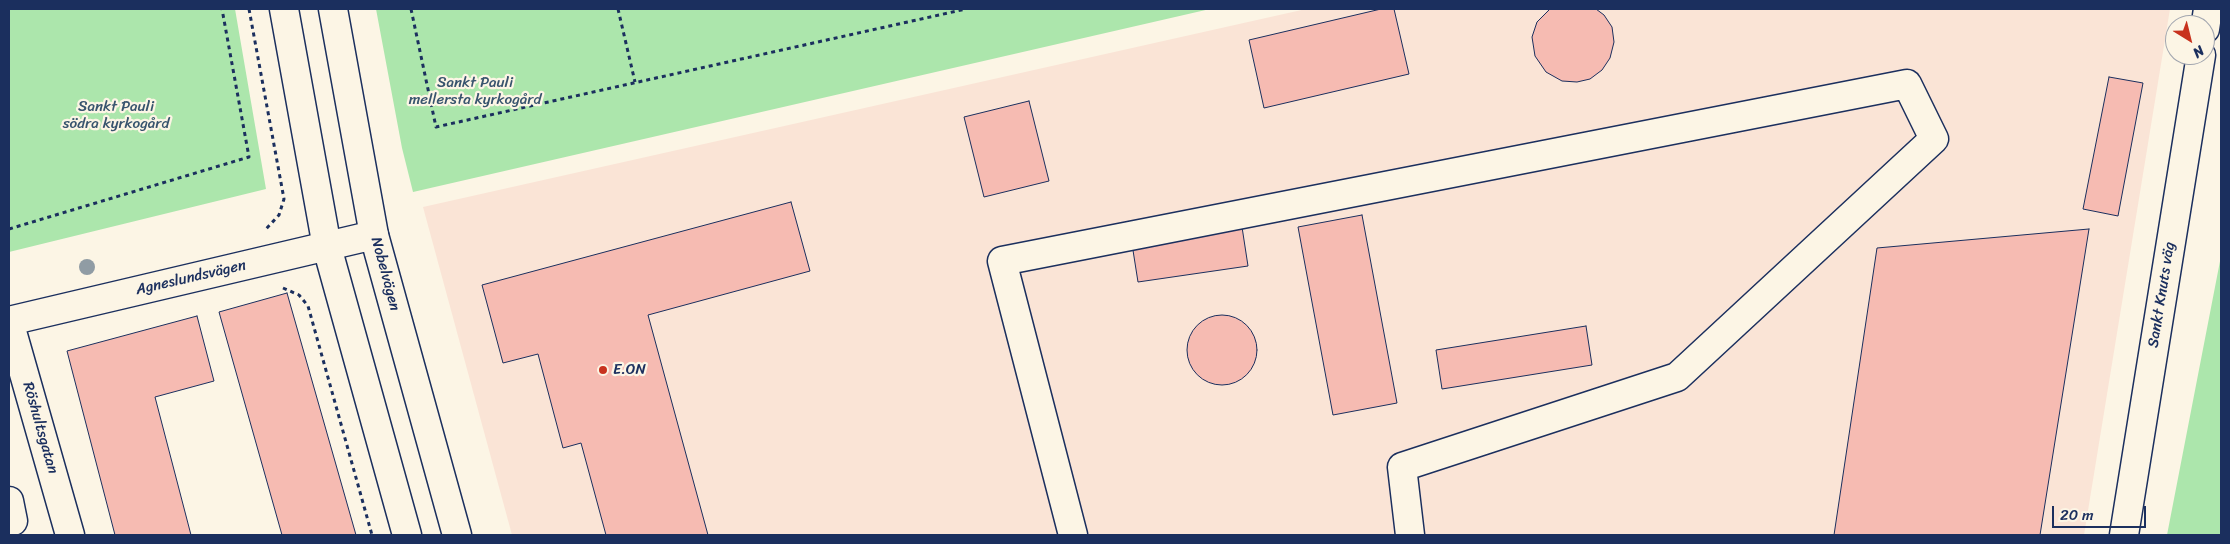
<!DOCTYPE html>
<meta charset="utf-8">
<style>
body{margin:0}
#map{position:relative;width:2230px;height:544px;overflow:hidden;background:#fcf5e5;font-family:Sriracha,sans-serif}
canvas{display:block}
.frame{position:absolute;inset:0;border:10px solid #1b2f5e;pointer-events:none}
.north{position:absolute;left:2165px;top:15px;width:50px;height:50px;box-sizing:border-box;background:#fcf5e5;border:1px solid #a2a6af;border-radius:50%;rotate:144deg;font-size:14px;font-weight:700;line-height:20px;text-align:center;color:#1b2f5e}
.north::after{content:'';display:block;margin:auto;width:18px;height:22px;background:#c8321e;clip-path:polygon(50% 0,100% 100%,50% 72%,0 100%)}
.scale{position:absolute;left:2052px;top:506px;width:94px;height:22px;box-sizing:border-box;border:2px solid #1b2f5e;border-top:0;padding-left:6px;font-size:15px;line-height:18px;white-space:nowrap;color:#1b2f5e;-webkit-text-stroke:4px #fcf5e5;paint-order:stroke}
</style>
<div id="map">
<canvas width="2230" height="544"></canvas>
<div class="frame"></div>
<div class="north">N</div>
<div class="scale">20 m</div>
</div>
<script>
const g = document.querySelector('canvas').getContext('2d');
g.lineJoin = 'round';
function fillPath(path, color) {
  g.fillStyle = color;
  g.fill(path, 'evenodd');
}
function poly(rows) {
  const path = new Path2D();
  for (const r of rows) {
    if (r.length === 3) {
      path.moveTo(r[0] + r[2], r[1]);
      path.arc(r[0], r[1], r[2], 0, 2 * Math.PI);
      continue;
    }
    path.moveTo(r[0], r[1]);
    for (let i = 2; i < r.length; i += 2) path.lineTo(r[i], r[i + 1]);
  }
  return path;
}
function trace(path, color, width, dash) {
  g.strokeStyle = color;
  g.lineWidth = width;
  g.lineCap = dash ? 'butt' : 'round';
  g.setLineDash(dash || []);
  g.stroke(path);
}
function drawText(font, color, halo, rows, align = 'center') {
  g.font = font + ' Sriracha,sans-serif';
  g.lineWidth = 4.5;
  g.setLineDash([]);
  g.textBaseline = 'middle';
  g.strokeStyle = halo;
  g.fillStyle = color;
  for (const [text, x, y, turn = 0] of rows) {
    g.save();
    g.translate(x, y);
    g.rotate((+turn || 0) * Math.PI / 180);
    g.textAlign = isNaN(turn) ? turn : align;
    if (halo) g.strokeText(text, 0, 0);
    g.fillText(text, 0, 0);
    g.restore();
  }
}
fillPath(poly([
 [1306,9,2170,9,2084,535,512,535,423,207]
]), '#fae4d6');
fillPath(poly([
 [9,9,235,9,266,189,9,252],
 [376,9,1210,9,413,192,402,148],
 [2221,256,2221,535,2167,535]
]), '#ace6ac');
const building = poly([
 [1381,9,1394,9,1409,74,1264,108,1249,40,1381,9],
 [1550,9,1596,9,1604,15,1612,27,1614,42,1610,58,1602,70,1590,79,1577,82,1562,81,1546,72,1535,56,1532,37,1537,22,1550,9],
 [2109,77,2143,83,2118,216,2083,209,2109,77],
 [1029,101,1049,181,984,197,964,117,1029,101],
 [791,202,810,271,648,315,708,535,606,535,581,443,563,448,538,354,503,363,482,285,791,202],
 [1362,215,1397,403,1333,415,1298,227,1362,215],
 [1242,227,1248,266,1138,282,1132,244,1242,227],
 [2089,229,2040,535,1834,535,1877,248,2089,229],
 [287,293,356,535,282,535,219,312,287,293],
 [1222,350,35],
 [197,316,214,381,155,397,191,535,115,535,67,351,197,316],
 [1586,326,1592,365,1442,389,1436,350,1586,326]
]);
fillPath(building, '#f6bbb2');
trace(building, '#1b2f5e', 1);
const minor = poly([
 [2205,29,2208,9],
 [9,321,374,235],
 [9,321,70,535],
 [9,501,13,521,9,522],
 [1073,535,1002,261,1907,84,1934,139,1677,377,1402,467,1410,535],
 [2124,535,2201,55]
]);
const major = poly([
 [284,9,327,247,407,535],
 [333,9,374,235,457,535]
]);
trace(minor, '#1b2f5e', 31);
trace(major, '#1b2f5e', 31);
trace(poly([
 [249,9,284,199,279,215,266,229],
 [411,9,436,127,966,9],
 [618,9,635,82],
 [9,229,249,157,222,9],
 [283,288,299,295,308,306,372,535]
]), '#1b2f5e', 3, [4, 4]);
trace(minor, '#fcf5e5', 28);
trace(major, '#fcf5e5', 28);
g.fillStyle = '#909ca4';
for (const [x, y] of [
 [87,267]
]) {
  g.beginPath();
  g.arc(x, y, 8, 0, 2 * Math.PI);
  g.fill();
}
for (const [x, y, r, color] of [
 [603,370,5,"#c8321e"]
]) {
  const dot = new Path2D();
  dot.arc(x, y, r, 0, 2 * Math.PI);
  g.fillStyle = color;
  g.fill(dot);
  trace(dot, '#fcf5e5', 2);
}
drawText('15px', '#38546e', '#fcf5e5', [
 ["Sankt Pauli",475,83],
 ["mellersta kyrkogård",475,100],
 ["Sankt Pauli",116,107],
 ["södra kyrkogård",116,124]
]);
drawText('15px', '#1b2f5e', '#fcf5e5', [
 ["Nobelvägen",385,274,75],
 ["Agneslundsvägen",191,278,-13],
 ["Sankt Knuts väg",2162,295,-81],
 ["Röshultsgatan",40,428,74]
]);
drawText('15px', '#1b2f5e', '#fcf5e5', [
 ["E.ON",613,370]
], 'left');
</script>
